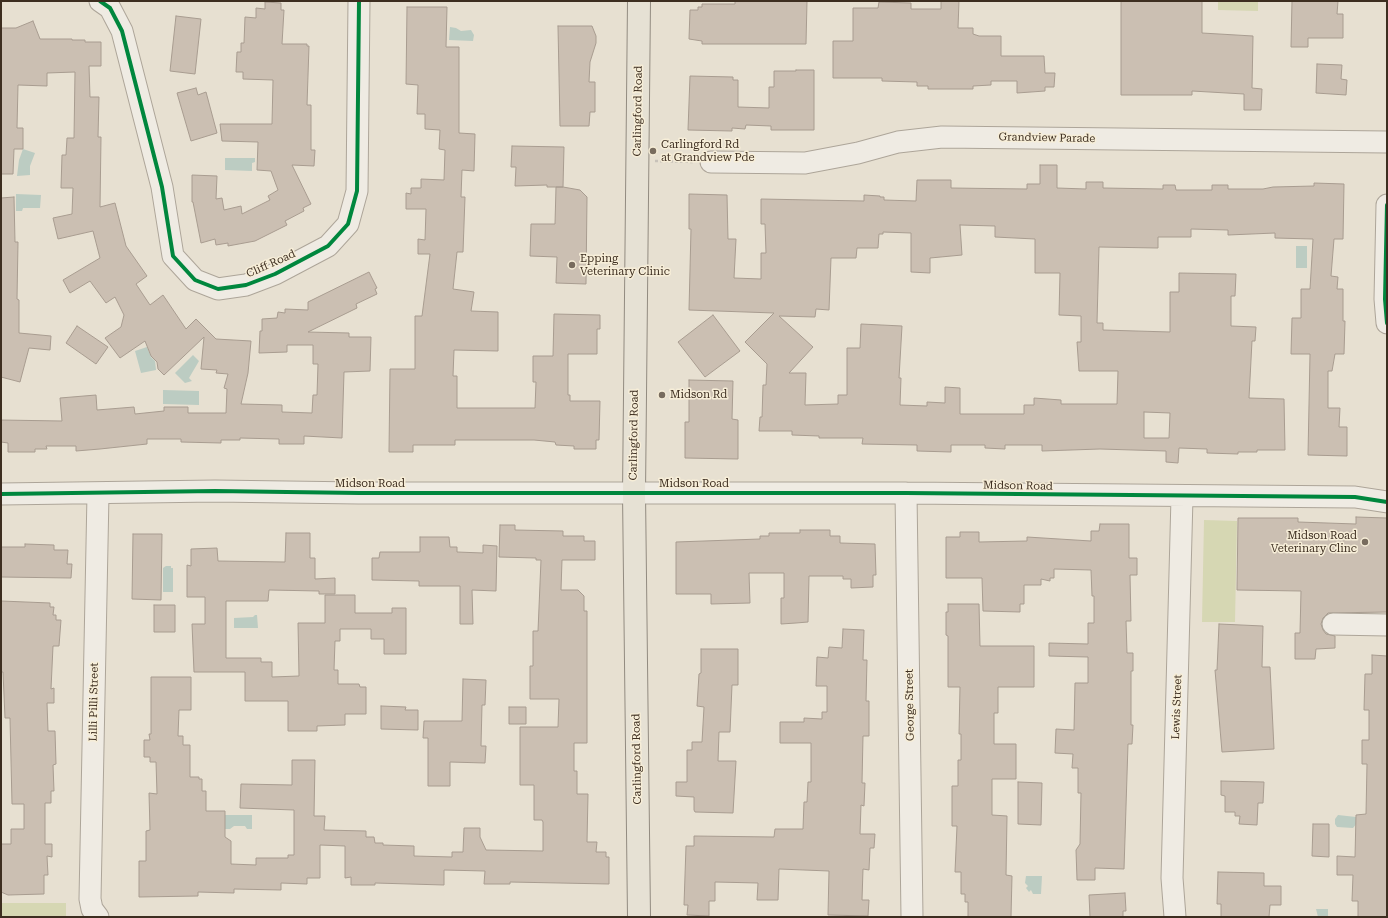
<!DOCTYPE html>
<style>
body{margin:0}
#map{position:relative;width:1388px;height:918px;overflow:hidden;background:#e7e0d1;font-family:"Roboto Serif",serif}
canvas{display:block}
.frame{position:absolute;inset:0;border:2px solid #3d2e20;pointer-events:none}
</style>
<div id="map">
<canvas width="1388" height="918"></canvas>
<div class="frame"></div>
</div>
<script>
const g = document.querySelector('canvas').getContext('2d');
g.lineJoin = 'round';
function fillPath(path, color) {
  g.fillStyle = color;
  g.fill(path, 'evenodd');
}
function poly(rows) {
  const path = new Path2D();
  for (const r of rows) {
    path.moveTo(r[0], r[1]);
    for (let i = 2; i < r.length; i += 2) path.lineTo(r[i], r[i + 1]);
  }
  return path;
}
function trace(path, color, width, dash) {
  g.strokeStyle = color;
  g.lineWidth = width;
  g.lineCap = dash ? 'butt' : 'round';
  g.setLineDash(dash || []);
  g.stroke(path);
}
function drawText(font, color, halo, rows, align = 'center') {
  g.font = font + ' "Roboto Serif",serif';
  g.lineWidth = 3;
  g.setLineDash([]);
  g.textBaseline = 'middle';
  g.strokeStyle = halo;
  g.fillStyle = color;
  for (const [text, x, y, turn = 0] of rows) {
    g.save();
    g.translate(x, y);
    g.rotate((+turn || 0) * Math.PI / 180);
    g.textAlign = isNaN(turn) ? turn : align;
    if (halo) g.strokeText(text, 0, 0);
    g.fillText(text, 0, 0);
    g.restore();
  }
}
fillPath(poly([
 [1218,1,1258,1,1258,11,1218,10],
 [1204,520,1237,521,1235,622,1202,622],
 [1,903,66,903,66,917,1,917]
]), '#d6d7b3');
fillPath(poly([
 [450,27,456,28,461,31,471,30,474,35,473,41,449,40],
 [23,149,35,153,30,166,30,175,17,176,19,160],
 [225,158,255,158,255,162,252,163,252,171,225,170],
 [16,194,41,195,40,208,23,208,22,211,16,211],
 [1296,246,1307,246,1307,268,1296,268],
 [147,347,151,357,155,361,156,370,141,373,135,351],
 [193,355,199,361,189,378,192,381,185,383,175,373],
 [163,390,199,391,199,405,163,404],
 [166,566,171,566,171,568,173,568,173,592,163,592,163,568],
 [255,615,257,615,258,628,234,628,234,618,253,617],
 [225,815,252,815,252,829,247,829,245,826,234,826,230,829,225,829],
 [1338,815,1356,817,1358,822,1353,828,1337,827,1335,824,1335,819],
 [1026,876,1042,876,1041,894,1033,894,1031,890,1029,892,1026,888,1028,886,1025,883],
 [1316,909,1328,909,1328,917,1318,917]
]), '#bcccc2');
const building = poly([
 [735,1,807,1,806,44,702,44,702,41,689,39,690,10,698,10,698,7,702,7,702,4,735,4,735,1],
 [941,1,959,1,958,28,973,28,973,34,979,36,1001,36,1001,56,1044,56,1045,73,1055,73,1054,87,1045,87,1045,91,1017,93,1017,81,991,81,991,85,973,86,973,89,928,89,928,86,917,86,917,82,882,81,882,78,833,78,833,41,853,41,853,8,878,8,879,2,911,3,911,9,941,9,941,1],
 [1121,1,1202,1,1202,33,1253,36,1252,88,1262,89,1261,110,1244,110,1244,94,1192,91,1192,95,1121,95,1121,1],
 [1292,1,1338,1,1337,14,1343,14,1343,38,1308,38,1308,47,1291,47,1292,1],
 [265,2,281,3,281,10,284,10,282,44,307,44,307,46,309,46,307,105,311,105,311,150,315,150,314,166,292,165,311,204,303,208,304,211,285,221,287,225,255,241,228,246,228,243,216,245,215,239,201,243,193,202,192,202,192,175,217,176,216,199,222,198,224,210,241,206,242,214,270,200,268,196,278,190,271,171,257,170,258,142,222,141,220,124,272,124,273,80,243,79,243,72,236,72,237,52,241,52,241,43,244,43,245,17,256,18,256,8,265,9,265,2],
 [407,7,447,7,446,47,459,47,459,133,475,134,474,171,462,170,461,197,465,197,463,252,457,252,453,289,474,292,471,311,498,312,498,351,454,350,453,376,457,376,457,408,535,408,536,382,533,382,533,356,553,356,554,314,600,315,600,329,597,329,597,354,568,354,568,395,570,395,570,401,600,401,599,440,596,440,596,449,574,449,574,446,556,445,555,442,534,440,455,440,455,445,413,445,413,452,389,452,390,369,415,369,415,316,422,316,430,254,418,254,418,239,425,240,426,209,406,209,406,193,411,194,411,188,421,188,421,179,444,180,445,150,439,149,440,130,425,129,425,114,417,114,418,85,406,84,407,7],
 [176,16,201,19,195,74,170,71,176,16],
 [33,21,40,39,72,39,72,40,85,40,85,42,101,42,101,66,89,66,90,97,99,97,98,137,101,137,100,207,115,203,126,246,147,276,136,284,150,305,163,295,186,329,196,319,216,339,251,341,248,373,241,404,282,405,282,412,312,413,313,395,317,395,318,364,313,364,313,345,287,345,287,352,259,353,260,331,262,331,262,319,277,318,278,312,285,313,285,309,308,310,308,302,369,272,377,288,375,289,377,294,356,304,357,308,308,332,349,333,349,337,371,337,370,371,344,372,342,438,304,436,304,444,279,444,279,439,240,438,240,440,221,440,221,443,181,442,181,439,147,439,147,444,100,449,76,451,76,446,46,446,47,449,35,449,35,452,8,452,8,443,1,442,1,420,62,421,60,398,96,395,97,410,134,407,135,414,164,411,164,407,188,407,188,413,226,413,227,389,224,388,228,374,216,373,217,370,201,369,204,337,164,375,158,369,157,362,151,356,145,341,120,358,105,338,121,327,124,315,115,297,106,303,90,281,70,293,63,280,100,258,93,231,58,239,53,218,72,214,73,188,61,188,62,155,66,155,67,138,74,138,75,72,47,73,47,86,18,85,17,128,23,128,23,149,14,149,13,174,1,174,1,28,16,28,33,21],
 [558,26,592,26,596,36,596,43,590,62,589,82,595,82,595,112,590,112,589,126,560,126,558,26],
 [1317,64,1342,65,1341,79,1347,80,1346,95,1316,93,1317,64],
 [796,70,814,70,814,130,771,130,771,126,746,125,745,129,732,128,732,131,688,130,690,76,733,77,733,80,738,80,738,107,769,108,769,87,774,87,774,71,796,71,796,70],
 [196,88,198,95,206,92,217,133,191,141,177,93,196,88],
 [512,146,564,147,563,187,580,190,587,197,586,284,556,283,557,257,530,256,531,224,555,224,556,187,563,187,547,187,547,185,515,186,516,167,511,167,512,146],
 [1040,165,1057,165,1057,188,1086,189,1086,182,1103,182,1103,188,1163,189,1163,185,1175,185,1176,190,1212,190,1212,185,1228,185,1228,189,1263,189,1273,187,1314,186,1314,183,1344,184,1343,239,1334,239,1331,276,1338,277,1337,289,1343,289,1343,321,1345,321,1344,354,1335,354,1332,371,1328,371,1328,408,1340,408,1339,427,1347,427,1347,456,1308,455,1310,354,1291,354,1292,318,1301,318,1301,289,1310,289,1313,239,1275,238,1275,233,1228,235,1228,230,1191,229,1191,237,1158,237,1158,248,1099,247,1097,323,1103,323,1103,330,1170,332,1170,292,1179,292,1179,273,1236,274,1235,296,1231,296,1231,326,1256,327,1255,341,1252,341,1249,398,1284,399,1285,450,1257,450,1257,452,1238,452,1238,454,1207,453,1207,449,1179,448,1178,463,1166,462,1166,451,1100,449,1042,451,1042,445,1005,445,1005,449,985,448,985,445,951,445,951,452,917,451,917,445,862,444,863,438,819,438,819,436,792,435,792,431,759,431,760,417,762,417,763,385,766,385,767,364,745,342,774,313,689,310,691,229,689,229,689,194,727,195,728,239,736,239,734,278,761,279,761,253,766,253,765,224,761,224,761,199,864,201,864,195,880,196,880,197,884,197,884,200,916,201,917,180,951,180,951,188,1027,189,1027,184,1040,184,1040,165],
 [960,225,995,226,995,237,1035,239,1035,273,1060,273,1059,315,1081,316,1081,342,1077,342,1079,371,1118,371,1117,404,1061,404,1061,400,1034,398,1034,405,1024,405,1024,414,960,414,960,388,945,387,945,403,927,402,927,406,900,405,901,378,899,378,902,326,861,324,860,348,847,348,847,395,838,395,838,404,805,405,806,373,789,373,813,347,779,316,815,317,816,309,829,310,831,258,856,258,857,248,878,248,879,234,883,234,883,232,911,233,911,272,930,273,930,258,962,255,960,225],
 [1144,412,1170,413,1169,438,1144,438,1144,412],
 [14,197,15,242,18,242,17,299,19,300,19,333,51,336,50,350,29,348,20,382,1,377,1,198,14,197],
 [713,315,740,351,705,377,678,342,713,315],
 [77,326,108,347,96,364,66,343,77,326],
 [689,380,733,381,732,419,738,420,738,459,685,458,685,422,689,422,689,380],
 [1356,517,1387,518,1387,612,1328,613,1323,618,1321,624,1323,630,1326,634,1335,636,1335,648,1316,649,1315,659,1295,659,1295,633,1300,633,1301,591,1237,590,1238,518,1298,518,1298,522,1356,524,1356,517],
 [1100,524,1129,524,1129,558,1137,558,1137,575,1130,575,1131,621,1126,621,1127,653,1133,653,1133,671,1131,671,1131,725,1133,725,1132,744,1128,744,1124,869,1095,868,1095,880,1077,880,1076,850,1080,844,1081,793,1078,793,1078,768,1072,768,1073,754,1055,753,1056,729,1074,730,1075,683,1088,683,1088,657,1049,656,1049,643,1088,644,1088,623,1094,623,1094,596,1092,596,1091,570,1054,569,1054,578,1050,578,1050,581,1041,579,1041,585,1024,585,1024,604,1020,604,1020,612,983,611,982,578,946,578,946,537,960,537,960,532,979,532,979,542,1027,541,1027,537,1091,541,1091,531,1099,531,1100,524],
 [500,525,515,525,515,530,563,531,563,536,584,536,584,541,595,541,595,560,562,560,561,590,578,590,584,596,584,611,587,611,587,743,574,743,574,771,577,771,577,794,588,794,587,842,597,842,596,852,606,852,606,857,609,857,609,884,510,882,510,884,484,884,485,871,444,870,444,885,375,883,375,885,351,885,351,877,345,878,345,846,320,845,320,878,307,878,307,884,281,883,281,890,234,889,234,893,198,892,198,896,139,897,139,861,146,861,146,831,150,830,149,793,157,794,156,762,150,762,150,757,144,757,144,740,150,740,149,734,151,734,151,677,191,677,191,710,179,710,178,736,183,736,183,745,190,745,190,777,199,777,199,779,202,779,202,791,206,791,206,811,225,811,225,837,231,841,231,864,256,865,256,858,288,858,288,855,294,855,294,810,240,808,241,784,292,785,292,760,315,760,314,816,325,816,324,830,366,831,366,837,374,837,375,843,383,843,383,845,414,846,414,856,452,857,452,852,463,852,464,828,480,828,480,837,486,850,543,851,543,822,542,820,534,820,534,785,520,785,520,727,558,727,559,699,530,699,530,666,533,666,533,631,538,631,541,560,536,560,536,558,499,557,500,525],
 [800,530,830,530,830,536,840,536,840,543,875,544,876,575,873,575,873,587,851,588,851,579,843,579,843,576,809,576,808,622,796,623,781,624,781,598,784,598,784,573,749,573,750,603,711,604,711,594,676,594,676,542,760,539,760,536,769,536,769,533,800,533,800,530],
 [286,533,310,533,310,558,315,558,315,579,335,578,335,594,319,594,319,591,269,590,268,601,226,601,226,658,261,658,261,662,272,662,272,677,299,676,298,623,325,623,325,595,355,595,355,613,392,613,392,608,406,608,406,654,384,654,384,639,371,639,371,629,340,629,340,641,335,641,334,670,338,670,338,684,359,684,360,687,366,687,366,714,345,714,345,725,317,726,317,731,288,731,288,701,245,701,245,672,194,672,192,624,205,624,205,597,187,597,187,565,191,566,191,549,217,548,218,561,285,562,286,533],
 [133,534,162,534,161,600,132,599,133,534],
 [420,537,449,537,450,547,457,547,457,552,483,553,483,545,497,546,496,591,472,590,473,624,460,624,460,586,419,586,419,581,372,580,372,558,379,558,380,552,420,552,420,537],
 [25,544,54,545,54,550,68,550,67,564,72,564,71,578,1,577,1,547,25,547,25,544],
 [1,601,50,603,50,607,54,607,53,615,56,615,56,620,61,620,59,646,53,646,51,689,54,688,54,703,47,703,48,731,55,731,56,764,53,765,54,791,51,791,51,803,45,803,45,844,52,844,52,857,47,856,48,875,44,875,44,894,8,895,1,892,1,844,11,844,11,829,24,829,24,804,12,804,10,718,5,718,3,672,1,672,1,601],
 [948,604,979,604,980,646,1034,646,1034,687,998,687,998,713,994,713,994,744,1016,744,1016,779,992,779,992,815,1007,816,1006,875,1012,876,1011,917,968,917,968,902,965,902,965,894,961,894,961,872,955,872,957,826,952,826,952,786,958,786,958,760,961,760,961,734,959,734,960,687,948,687,948,636,946,635,946,612,948,612,948,604],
 [154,605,175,605,175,632,154,632,154,605],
 [1219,624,1263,626,1262,667,1270,667,1274,749,1222,752,1215,670,1217,670,1219,624],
 [843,629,864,630,863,660,867,660,866,701,869,701,869,736,863,736,862,783,865,783,864,806,861,805,860,834,875,834,874,848,870,848,869,870,863,869,862,900,869,900,868,916,828,915,829,871,779,869,778,900,757,900,758,883,715,882,715,901,709,901,709,916,687,915,688,905,684,905,686,846,694,846,694,836,774,837,775,829,803,829,804,802,807,802,808,782,811,782,811,743,780,743,780,722,804,722,804,718,822,719,822,712,827,712,827,686,816,686,817,657,828,658,829,647,842,648,843,629],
 [701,649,738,649,738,685,732,685,730,732,719,732,718,761,736,761,733,813,695,812,694,810,694,797,676,796,676,782,687,782,687,750,692,750,692,742,702,742,704,707,697,706,699,674,701,673,701,649],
 [1372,655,1387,656,1387,917,1358,917,1358,901,1352,901,1353,875,1337,875,1337,856,1355,857,1356,815,1366,814,1367,764,1362,764,1362,740,1369,740,1369,710,1364,710,1365,674,1372,674,1372,655],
 [463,679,486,680,485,705,482,705,481,746,486,746,485,763,450,762,450,786,428,786,428,738,423,738,424,721,462,721,463,679],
 [381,706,406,707,405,710,418,710,418,730,381,729,381,706],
 [509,707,526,707,526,724,509,724,509,707],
 [1221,781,1264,782,1263,803,1258,803,1257,825,1239,824,1240,816,1235,816,1235,812,1225,812,1225,796,1221,795,1221,781],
 [1018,782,1042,783,1041,825,1018,824,1018,782],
 [1313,824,1329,824,1329,857,1312,856,1313,824],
 [1218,872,1264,873,1264,886,1281,886,1281,905,1270,905,1269,917,1221,917,1221,904,1217,904,1218,872],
 [1125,893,1126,911,1123,911,1123,917,1090,917,1089,895,1125,893]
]);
fillPath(building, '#cbbfb2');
trace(building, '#a89c90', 1);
const minor = poly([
 [100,1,110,8,122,31,162,187,173,256,195,280,218,289,246,285,275,274,328,246,348,224,357,191,359,1],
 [711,162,805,163,858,153,898,142,942,137,1387,142],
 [1387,205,1385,299,1387,323],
 [906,493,912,917],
 [1,494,215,491,359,493,906,493,1355,497,1387,502],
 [98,494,90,899,92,909,98,917],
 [1333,624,1387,625],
 [1175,917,1172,878,1182,497]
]);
const major = poly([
 [639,917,634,493,639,1]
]);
trace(minor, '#ada599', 23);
trace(major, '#928b80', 24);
trace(poly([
 [655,161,694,162]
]), '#c8c2b9', 2.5, [3, 2]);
trace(minor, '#efebe3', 21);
trace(major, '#e6e1d4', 22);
trace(poly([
 [100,1,110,8,122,31,162,187,173,256,195,280,218,289,246,285,275,274,328,246,348,224,357,191,359,1],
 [1387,205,1385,299,1387,323],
 [1,494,215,491,359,493,906,493,1355,497,1387,502]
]), '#00873e', 4);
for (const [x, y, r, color] of [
 [653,151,4,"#786c5e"],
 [572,265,4,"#786c5e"],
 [662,395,4,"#786c5e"],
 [1365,542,4,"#786c5e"]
]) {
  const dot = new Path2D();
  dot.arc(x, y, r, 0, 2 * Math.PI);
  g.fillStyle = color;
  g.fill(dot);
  trace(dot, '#f7eed8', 1.5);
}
drawText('11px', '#3d2e20', '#f7eed8', [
 ["Carlingford Road",638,111,-89],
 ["Grandview Parade",1047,138,1],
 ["Cliff Road",271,264,-24],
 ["Carlingford Road",634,435,-89],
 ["Midson Road",370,484],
 ["Midson Road",694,484],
 ["Midson Road",1018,486,1],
 ["Lilli Pilli Street",94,702,-89],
 ["George Street",910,705,-91],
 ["Lewis Street",1177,707,-88],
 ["Carlingford Road",637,759,-91]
]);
drawText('11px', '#3d2e20', '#f7eed8', [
 ["Carlingford Rd",661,145],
 ["at Grandview Pde",661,158],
 ["Epping",580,259],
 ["Veterinary Clinic",580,272],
 ["Midson Rd",670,395],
 ["Midson Road",1357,536,"right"],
 ["Veterinary Clinc",1357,549,"right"]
], 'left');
</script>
